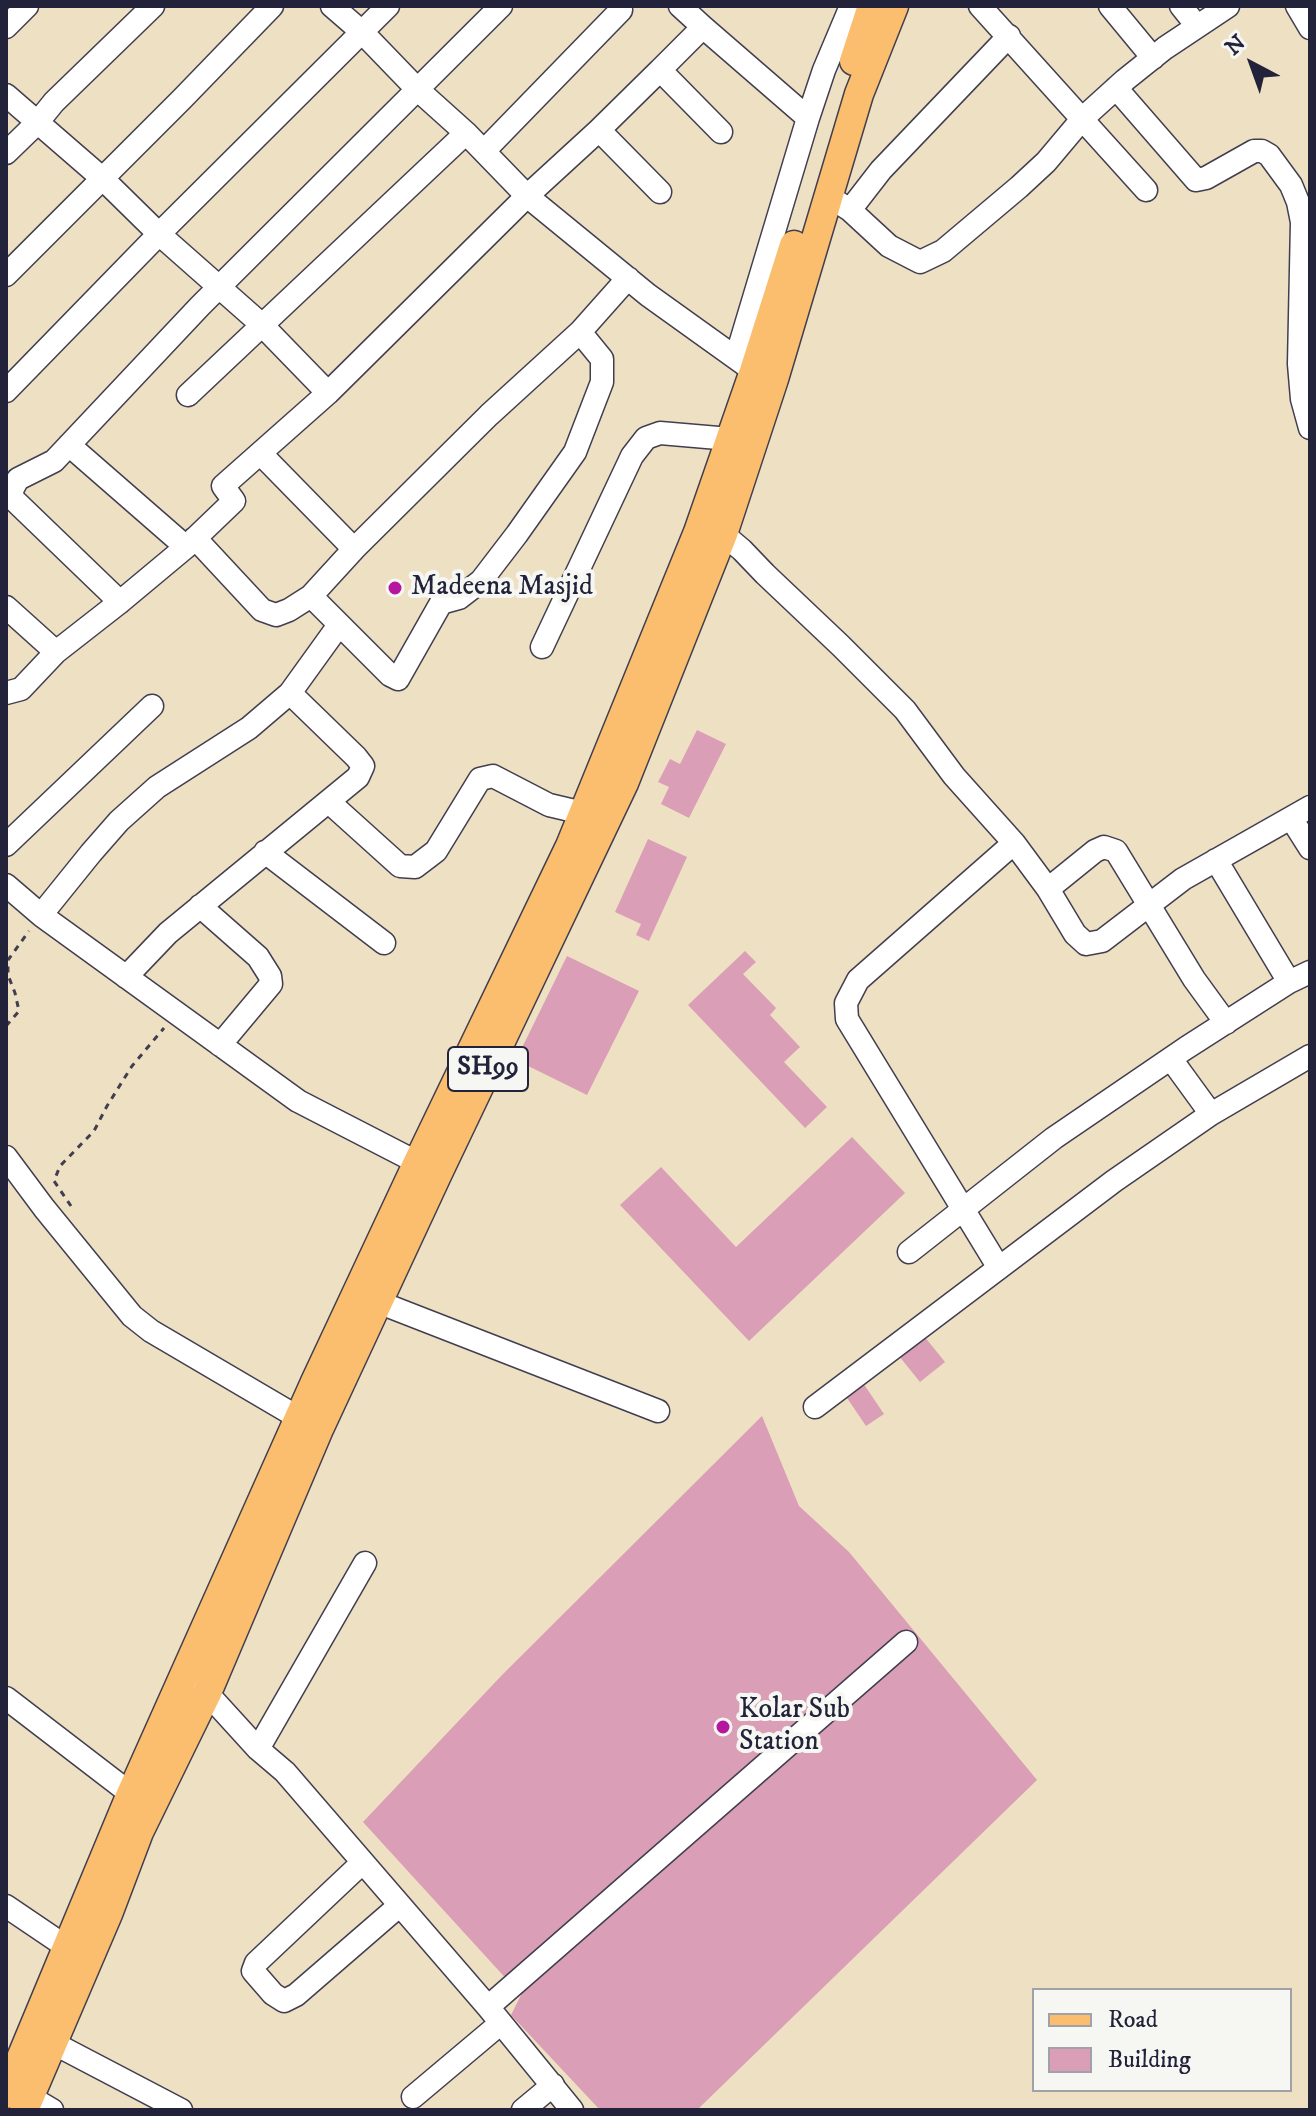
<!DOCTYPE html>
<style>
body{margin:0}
#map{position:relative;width:1316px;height:2116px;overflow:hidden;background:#eee0c2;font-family:"IM FELL DW Pica",serif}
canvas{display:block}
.frame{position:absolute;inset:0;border:8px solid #22223b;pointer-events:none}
.legend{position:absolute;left:1032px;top:1988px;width:260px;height:104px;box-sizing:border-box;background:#f6f6f2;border:2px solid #a1a1a9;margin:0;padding:10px 14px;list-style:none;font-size:24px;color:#22223b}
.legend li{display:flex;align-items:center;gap:16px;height:40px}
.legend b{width:40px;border:2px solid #a1a1a9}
.north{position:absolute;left:1212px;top:24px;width:80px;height:80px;-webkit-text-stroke:6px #f6f6f2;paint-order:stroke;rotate:319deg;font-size:22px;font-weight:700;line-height:32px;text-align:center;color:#22223b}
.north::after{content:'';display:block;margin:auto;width:28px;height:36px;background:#22223b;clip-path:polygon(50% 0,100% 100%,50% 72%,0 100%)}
</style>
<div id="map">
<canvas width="1316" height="2116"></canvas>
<div class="frame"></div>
<ul class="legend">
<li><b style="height:10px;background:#fbbe6e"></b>Road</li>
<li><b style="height:22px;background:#da9eb7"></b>Building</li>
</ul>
<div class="north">N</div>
</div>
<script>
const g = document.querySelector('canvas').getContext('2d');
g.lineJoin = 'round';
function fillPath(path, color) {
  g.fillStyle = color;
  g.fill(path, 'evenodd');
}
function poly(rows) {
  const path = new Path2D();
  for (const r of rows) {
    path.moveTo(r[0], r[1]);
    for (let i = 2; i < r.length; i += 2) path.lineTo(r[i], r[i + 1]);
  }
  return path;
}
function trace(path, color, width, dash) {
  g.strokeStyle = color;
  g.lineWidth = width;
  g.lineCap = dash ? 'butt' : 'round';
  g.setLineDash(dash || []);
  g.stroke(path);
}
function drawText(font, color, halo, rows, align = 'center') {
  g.font = font + ' "IM FELL DW Pica",serif';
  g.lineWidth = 8;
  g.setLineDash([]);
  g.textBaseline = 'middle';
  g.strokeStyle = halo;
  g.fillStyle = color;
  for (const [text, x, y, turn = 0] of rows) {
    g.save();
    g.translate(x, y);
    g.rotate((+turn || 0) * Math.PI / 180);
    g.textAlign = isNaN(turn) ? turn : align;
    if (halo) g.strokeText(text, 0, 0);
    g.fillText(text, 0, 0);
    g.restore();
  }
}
fillPath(poly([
 [697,730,726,744,689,818,661,804,669,787,658,782,670,759,680,764],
 [648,839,687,857,649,941,636,935,641,924,615,912],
 [745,951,756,962,743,974,776,1008,770,1015,800,1047,784,1062,827,1107,805,1128,688,1005],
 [567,956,639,991,587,1095,516,1060],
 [852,1137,905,1193,749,1341,620,1205,661,1167,736,1247],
 [924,1336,945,1362,920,1382,899,1356],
 [863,1383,884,1414,866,1426,845,1395],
 [762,1416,799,1506,849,1552,1037,1780,697,2110,600,2110,511,2015,521,1995,363,1822,502,1675]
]), '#da9eb7');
const minor = poly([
 [332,6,362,32,417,89,466,133,527,196,648,295,754,371,768,377],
 [680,6,703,27],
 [980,6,1146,190],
 [1110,6,1153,58],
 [1181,6,1197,26],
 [1297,6,1310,28],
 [6,27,27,6],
 [660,70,703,27,808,118],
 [1116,88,1196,180,1206,178,1254,151,1262,151,1269,155,1291,185,1298,202,1302,222,1299,364,1302,399,1310,428],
 [6,95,103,179,159,234,261,324,328,393],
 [599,130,660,70,721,132],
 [484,151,621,10],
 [6,153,37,123,54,102,153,6],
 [828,196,850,210,889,246,920,262,943,251,1019,187,1046,162,1083,118,1125,80,1165,48,1228,6],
 [850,210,881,170,1009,36],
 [6,275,182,99,272,6],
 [736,358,808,118,824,70,851,6],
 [6,391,159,234,388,6],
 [188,395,466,133],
 [69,445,186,547],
 [261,454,354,549],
 [723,534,742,550,765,574,841,646,905,710,954,776,1014,843,1048,889,1075,934,1086,944,1102,941,1183,879,1310,807],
 [195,538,262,610,276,615,289,610,311,596,354,549,489,415,580,332,628,278],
 [311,596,390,675,398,679,441,603,459,598,481,581,517,534,575,452,602,382,602,359,580,332],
 [120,602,11,497,13,488,18,479,54,461,200,306,501,6],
 [6,607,56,652],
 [542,647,632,456,646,438,660,433,730,439],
 [6,693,21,689,56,652,120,602,186,547,234,501,223,486,328,393,527,196,599,130,660,192],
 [329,802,400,866,415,867,436,851,480,779,493,776,549,805,583,813],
 [1291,818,1310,848],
 [6,845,152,706],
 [265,852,384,943],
 [1216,860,1289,982],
 [6,885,41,915,298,1101,430,1169],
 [1048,889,1095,851,1104,847,1116,851,1194,979,1226,1023],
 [200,906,258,957,270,976,271,984,220,1045],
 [41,915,91,853,119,821,157,787,249,728,290,693,339,625],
 [126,977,168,933,358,777,363,766,356,757,290,693],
 [1171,1059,1211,1114],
 [6,1157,44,1208,132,1316,151,1331,311,1425],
 [909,1252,1054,1138,1186,1048,1289,982,1310,972],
 [999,1268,847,1019,846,1003,858,980,1014,843],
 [378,1302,658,1411],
 [815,1407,1114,1181,1211,1114,1310,1056],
 [195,1685,207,1693,258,1749,285,1772,488,2007,572,2110],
 [6,1698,131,1794],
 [258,1749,365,1563],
 [362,1863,256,1963,253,1971,273,1994,284,2001,296,1995,400,1905],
 [6,1906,68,1948],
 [488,2007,906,1642],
 [53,2043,181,2110],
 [30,2097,52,2110],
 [413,2097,501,2023],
 [523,2110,553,2085]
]);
const major = poly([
 [854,61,872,6],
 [6,2094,131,1794,315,1382,418,1162,570,846,698,532,754,371,794,245],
 [24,2110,108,1914,139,1832,207,1693,319,1429,438,1173,624,783,723,534,774,379,859,94,894,6]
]);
trace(minor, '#413e4f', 25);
trace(major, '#413e4f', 31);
trace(poly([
 [6,1026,19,1011,15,993,8,975,8,960,29,931],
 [71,1206,54,1181,60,1166,94,1131,107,1106,132,1066,164,1028]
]), '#413e4f', 3, [6, 6]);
trace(minor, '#fff', 22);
trace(major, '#fbbe6e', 28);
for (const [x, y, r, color] of [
 [395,588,8,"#b5179e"],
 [723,1727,8,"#b5179e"]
]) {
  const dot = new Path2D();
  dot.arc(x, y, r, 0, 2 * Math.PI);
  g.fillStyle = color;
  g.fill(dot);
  trace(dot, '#f6f6f2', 3);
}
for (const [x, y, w] of [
 [488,1069,80]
]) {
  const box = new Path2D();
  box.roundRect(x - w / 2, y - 22, w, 44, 6);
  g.fillStyle = '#f6f6f2';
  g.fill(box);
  trace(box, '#22223b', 2);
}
drawText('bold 26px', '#22223b', null, [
 ["SH99",488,1069]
]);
drawText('28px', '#22223b', '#f6f6f2', [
 ["Madeena Masjid",411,588],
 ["Kolar Sub",739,1711],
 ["Station",739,1743]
], 'left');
</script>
